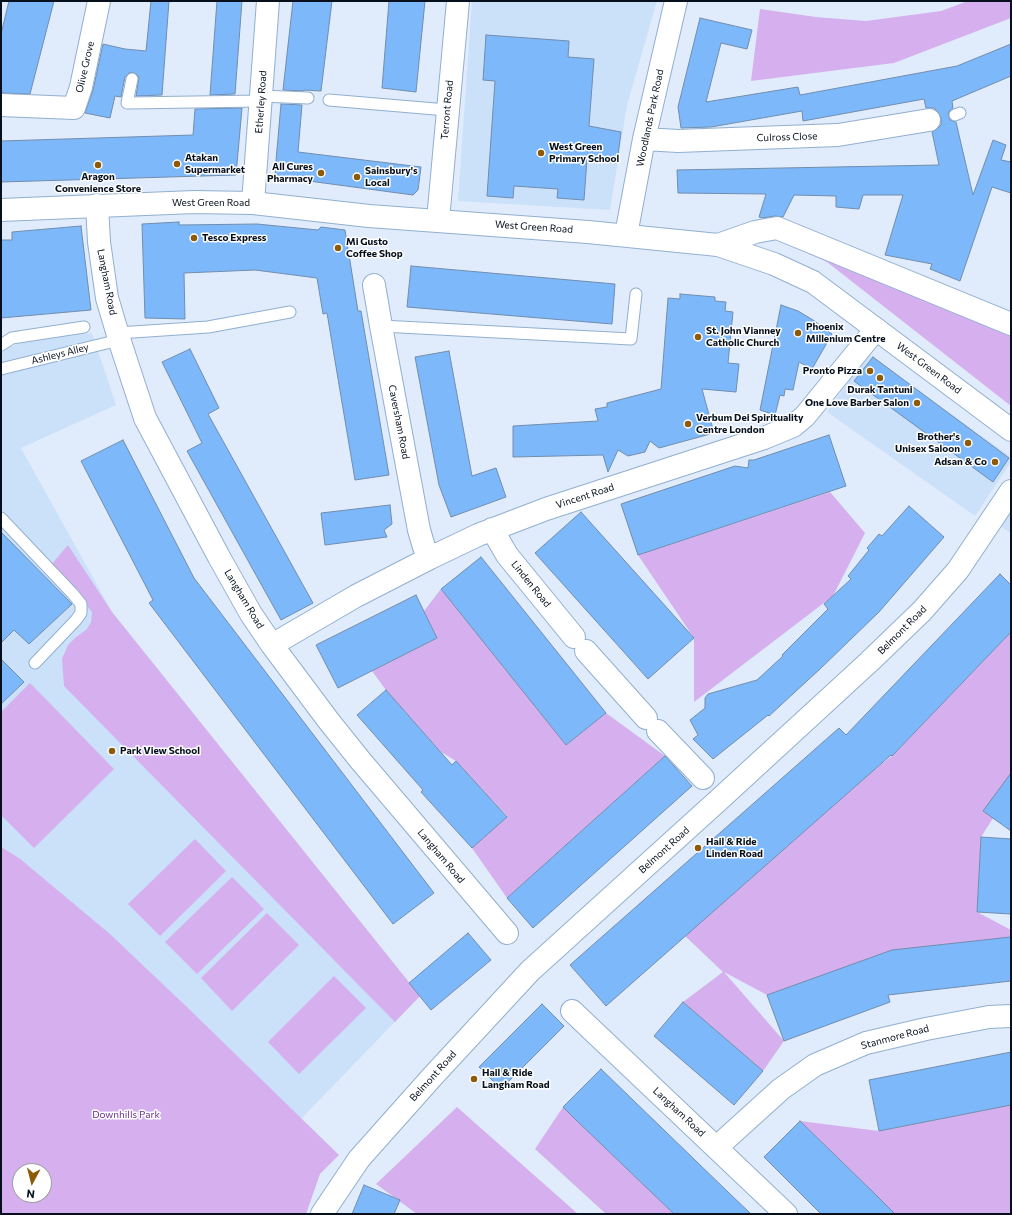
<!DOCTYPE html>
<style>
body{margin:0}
#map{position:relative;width:1012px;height:1215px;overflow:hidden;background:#e0ecfb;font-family:Commissioner,sans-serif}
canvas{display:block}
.frame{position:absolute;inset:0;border:2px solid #06101c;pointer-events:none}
.north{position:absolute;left:12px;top:1163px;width:40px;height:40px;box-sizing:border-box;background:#fff;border:1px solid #9b9fa4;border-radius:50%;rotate:187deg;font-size:11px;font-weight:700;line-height:16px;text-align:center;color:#06101c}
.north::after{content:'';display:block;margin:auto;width:14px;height:18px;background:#8d5b07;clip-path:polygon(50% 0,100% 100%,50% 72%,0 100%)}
</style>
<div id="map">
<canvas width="1012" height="1215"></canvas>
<div class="frame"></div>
<div class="north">N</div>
</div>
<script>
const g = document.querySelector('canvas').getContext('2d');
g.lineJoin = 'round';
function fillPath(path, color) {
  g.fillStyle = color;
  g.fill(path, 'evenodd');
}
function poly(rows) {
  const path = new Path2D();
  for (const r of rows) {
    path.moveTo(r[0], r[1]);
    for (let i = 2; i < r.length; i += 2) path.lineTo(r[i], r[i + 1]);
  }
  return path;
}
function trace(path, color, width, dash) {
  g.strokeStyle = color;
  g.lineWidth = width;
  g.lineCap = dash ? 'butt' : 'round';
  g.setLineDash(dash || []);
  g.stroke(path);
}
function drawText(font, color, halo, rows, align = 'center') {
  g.font = font + ' Commissioner,sans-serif';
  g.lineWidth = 3;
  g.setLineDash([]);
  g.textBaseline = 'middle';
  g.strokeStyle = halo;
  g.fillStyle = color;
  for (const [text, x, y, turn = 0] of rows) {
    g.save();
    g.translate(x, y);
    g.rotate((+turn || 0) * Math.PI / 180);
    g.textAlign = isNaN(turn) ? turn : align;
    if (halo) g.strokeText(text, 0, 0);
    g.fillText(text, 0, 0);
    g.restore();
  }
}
fillPath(poly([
 [472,1,657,1,627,105,610,210,458,201],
 [92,333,116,405,21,448,112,612,420,996,298,1122,1,890,1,350,30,340],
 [868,354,1011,457,1011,462,975,516,827,412],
 [1011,481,1011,533,988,519]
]), '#cbe1f9');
fillPath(poly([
 [968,1,1011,1,1011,18,894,63,751,81,760,9,816,17,866,21,941,11],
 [769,217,1011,317,1011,406,827,262,761,232],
 [830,492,865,533,833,596,694,702,694,638,638,555],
 [68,545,112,612,420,996,395,1022,64,686,62,659,68,645,75,638,87,629,91,622,92,612,52,564],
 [441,589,566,745,606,713,665,756,507,898,472,848,507,816,456,761,441,752,386,690,372,671,437,638,424,611],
 [1011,632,1011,790,981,837,977,912,1011,930,1011,938,767,995,724,972,784,1041,763,1071,683,1002,723,972,685,936,875,769,892,756],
 [30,683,114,769,34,848,1,815,1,712],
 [195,839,226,871,160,936,128,904],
 [1,847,19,858,110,934,190,1010,339,1155,320,1174,306,1214,1,1214],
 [20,1171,44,1171,44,1195,20,1195],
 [232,877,264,909,197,974,165,942],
 [267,913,299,945,232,1011,201,978],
 [334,976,366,1008,299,1074,268,1042],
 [1011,1105,1011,1214,895,1214,800,1121,879,1131],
 [457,1107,578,1214,417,1214,376,1184],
 [563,1107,674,1214,606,1214,535,1149]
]), '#d6b0ee');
const building = poly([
 [9,1,54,1,30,94,1,93,1,34,9,1],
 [151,1,169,1,162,95,136,96,139,77,136,74,130,72,125,77,121,97,115,96,110,118,85,113,93,90,103,44,125,49,146,51,151,1],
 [217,1,242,1,235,94,210,95,217,1],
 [293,1,332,1,321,91,304,90,304,91,283,90,293,1],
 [389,1,425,1,416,92,382,88,389,1],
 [700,18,752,30,747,49,721,43,706,102,798,87,800,95,957,66,1011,44,1011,76,952,101,953,108,950,110,948,114,950,120,956,122,973,195,993,140,1006,145,1001,160,1011,162,1011,193,992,187,960,281,930,269,932,264,885,255,903,195,863,195,859,209,836,207,836,196,794,195,783,217,775,216,762,218,759,217,766,194,678,193,677,170,939,165,932,132,937,129,941,125,941,118,938,112,934,108,926,108,924,99,803,121,802,111,711,127,681,128,678,107,700,18],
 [486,35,569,41,568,57,594,59,589,126,621,132,617,163,587,159,584,200,557,198,558,189,514,186,513,198,487,196,495,81,483,80,486,35],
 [281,104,302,105,298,152,421,167,418,190,413,195,279,177,275,172,281,104],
 [242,108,236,175,1,182,1,141,193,135,195,109,242,108],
 [179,222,179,225,257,224,318,230,321,227,345,230,358,311,361,311,389,475,355,480,327,313,323,314,317,278,255,270,184,273,185,319,145,318,142,224,179,222],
 [81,226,91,310,1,318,1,240,12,240,12,232,81,226],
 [411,266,615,284,612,324,407,307,411,266],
 [680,294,715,297,715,301,726,302,725,311,733,312,728,363,739,364,736,392,702,389,714,433,659,448,650,441,645,452,628,456,618,450,608,472,603,455,513,457,513,426,598,421,595,409,607,407,607,403,661,389,668,298,680,299,680,294],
 [781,305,798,311,813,320,832,334,812,369,799,362,793,390,785,389,784,396,780,395,775,415,760,410,781,305],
 [190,349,219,408,208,414,313,603,281,620,187,451,202,443,162,362,190,349],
 [449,351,472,476,496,468,506,497,451,517,439,485,415,357,449,351],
 [873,357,1009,458,993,482,854,381,873,357],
 [829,435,846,486,638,555,621,504,735,466,748,468,749,460,754,460,829,435],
 [123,440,194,578,434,893,393,924,149,603,153,600,81,461,123,440],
 [390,505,392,524,384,530,387,537,325,545,321,513,390,505],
 [909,506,944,537,879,612,820,669,769,716,768,715,713,759,693,739,698,735,690,720,705,708,705,698,708,694,757,680,783,656,782,655,828,609,824,604,851,579,848,576,869,550,867,548,879,534,882,536,909,506],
 [581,512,694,638,648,679,535,553,581,512],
 [1,532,72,604,29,644,14,630,1,643,1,532],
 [481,557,606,713,566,745,441,589,481,557],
 [1000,574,1011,585,1011,632,892,756,891,755,606,1006,570,965,839,728,846,735,1000,574],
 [416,595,437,638,338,688,316,645,416,595],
 [1,659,24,682,1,704,1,659],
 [386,690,452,765,456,761,507,817,472,848,421,792,423,790,357,715,386,690],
 [665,756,692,786,533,928,507,898,665,756],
 [1011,773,1011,831,983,811,1011,773],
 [981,837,1011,839,1011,914,977,912,981,837],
 [468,933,491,960,431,1010,409,983,468,933],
 [1011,937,1011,981,888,995,890,1002,784,1041,767,995,892,950,1011,937],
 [683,1002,763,1071,734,1105,654,1036,683,1002],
 [542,1004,564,1026,501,1089,479,1067,542,1004],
 [1011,1052,1011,1105,879,1131,869,1080,1011,1052],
 [601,1069,728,1192,751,1214,674,1214,575,1119,563,1107,601,1069],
 [800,1121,875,1194,895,1214,821,1214,764,1157,800,1121],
 [364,1185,400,1200,394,1214,352,1214,364,1185]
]);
fillPath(building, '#7cb8fa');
trace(building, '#718dae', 1);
const lane = poly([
 [132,79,127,103,261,101],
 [261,96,308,98],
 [329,100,447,110],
 [955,115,960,113],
 [381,326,631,339,636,294],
 [118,333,208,327,290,312],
 [1,345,12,338,84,327],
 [1,369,119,340],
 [1,518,73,594,81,604,81,613,76,620,35,663]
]);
const street = poly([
 [1,105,74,108,81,87,99,1],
 [644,139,678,141,838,135,929,120],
 [253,203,268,1],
 [97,205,99,242,107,298,121,345,145,418,219,557,251,614,272,645,328,720,360,760,507,933],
 [438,220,458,1],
 [626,235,644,139,676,1],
 [718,245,755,232,777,228,1011,324],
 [374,285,381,326,419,530,424,547,430,558],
 [492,529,507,555,574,637],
 [272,645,356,596,430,558,478,535,546,509,764,438,793,426,805,416,876,329],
 [586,651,646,718],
 [658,731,703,778],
 [572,1011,786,1214],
 [717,1147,781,1089,815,1065,866,1043,926,1029,989,1017,1011,1016]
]);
const secondary = poly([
 [322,1214,359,1159,432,1077,530,971,722,797,869,662,922,611,958,570,1011,491]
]);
const primary = poly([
 [1,210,194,202,253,203,369,216,588,232,718,245,774,264,813,282,1011,430]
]);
trace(lane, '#91afd0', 13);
trace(street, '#91afd0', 24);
trace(secondary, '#91afd0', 24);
trace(primary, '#91afd0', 24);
trace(lane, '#fff', 11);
trace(street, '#fff', 22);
trace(secondary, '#fff', 22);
trace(primary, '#fff', 22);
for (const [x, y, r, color] of [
 [541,153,4,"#8d5b07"],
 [177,164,4,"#8d5b07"],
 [98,165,4,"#8d5b07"],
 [321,173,4,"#8d5b07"],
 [357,177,4,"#8d5b07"],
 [194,238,4,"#8d5b07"],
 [338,248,4,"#8d5b07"],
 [798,333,4,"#8d5b07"],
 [698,337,4,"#8d5b07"],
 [870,371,4,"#8d5b07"],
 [880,378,4,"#8d5b07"],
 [917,403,4,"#8d5b07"],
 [688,424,4,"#8d5b07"],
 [968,443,4,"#8d5b07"],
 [995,462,4,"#8d5b07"],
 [112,751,4,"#8d5b07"],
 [698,848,4,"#8d5b07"],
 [474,1079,4,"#8d5b07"]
]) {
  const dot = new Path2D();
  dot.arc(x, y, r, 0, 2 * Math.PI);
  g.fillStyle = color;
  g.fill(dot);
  trace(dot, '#fff', 1.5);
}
drawText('10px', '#06101c', '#fff', [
 ["Olive Grove",85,67,-77],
 ["Etherley Road",261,102,-86],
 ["Terront Road",447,110,-85],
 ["Woodlands Park Road",650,118,-78],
 ["Culross Close",787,137,-2],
 ["West Green Road",211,203],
 ["West Green Road",534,227,4],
 ["Langham Road",107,282,79],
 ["Ashleys Alley",60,354,-14],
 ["West Green Road",929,368,37],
 ["Caversham Road",399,422,79],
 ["Vincent Road",585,496,-18],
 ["Linden Road",531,584,51],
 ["Langham Road",244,599,59],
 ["Belmont Road",902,630,-45],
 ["Belmont Road",664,850,-42],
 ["Langham Road",441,856,50],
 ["Stanmore Road",895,1037,-15],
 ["Belmont Road",433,1076,-48],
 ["Langham Road",679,1112,43]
]);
drawText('bold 10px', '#06101c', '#fff', [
 ["West Green",549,147],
 ["Primary School",549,159],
 ["Atakan",185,158],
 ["Supermarket",185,170],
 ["All Cures",313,167,"right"],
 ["Pharmacy",313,179,"right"],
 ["Sainsbury's",365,171],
 ["Local",365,183],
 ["Aragon",98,177,"center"],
 ["Convenience Store",98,189,"center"],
 ["Tesco Express",202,238],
 ["Mi Gusto",346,242],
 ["Coffee Shop",346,254],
 ["Phoenix",806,327],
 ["Millenium Centre",806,339],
 ["St. John Vianney",706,331],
 ["Catholic Church",706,343],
 ["Pronto Pizza",862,371,"right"],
 ["Durak Tantuni",880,390,"center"],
 ["One Love Barber Salon",909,403,"right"],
 ["Verbum Dei Spirituality",696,418],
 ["Centre London",696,430],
 ["Brother's",960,437,"right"],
 ["Unisex Saloon",960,449,"right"],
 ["Adsan & Co",987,462,"right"],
 ["Park View School",120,751],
 ["Hail & Ride",706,842],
 ["Linden Road",706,854],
 ["Hail & Ride",482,1073],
 ["Langham Road",482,1085]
], 'left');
drawText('10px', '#682f85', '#fff', [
 ["Downhills Park",126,1115]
]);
</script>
